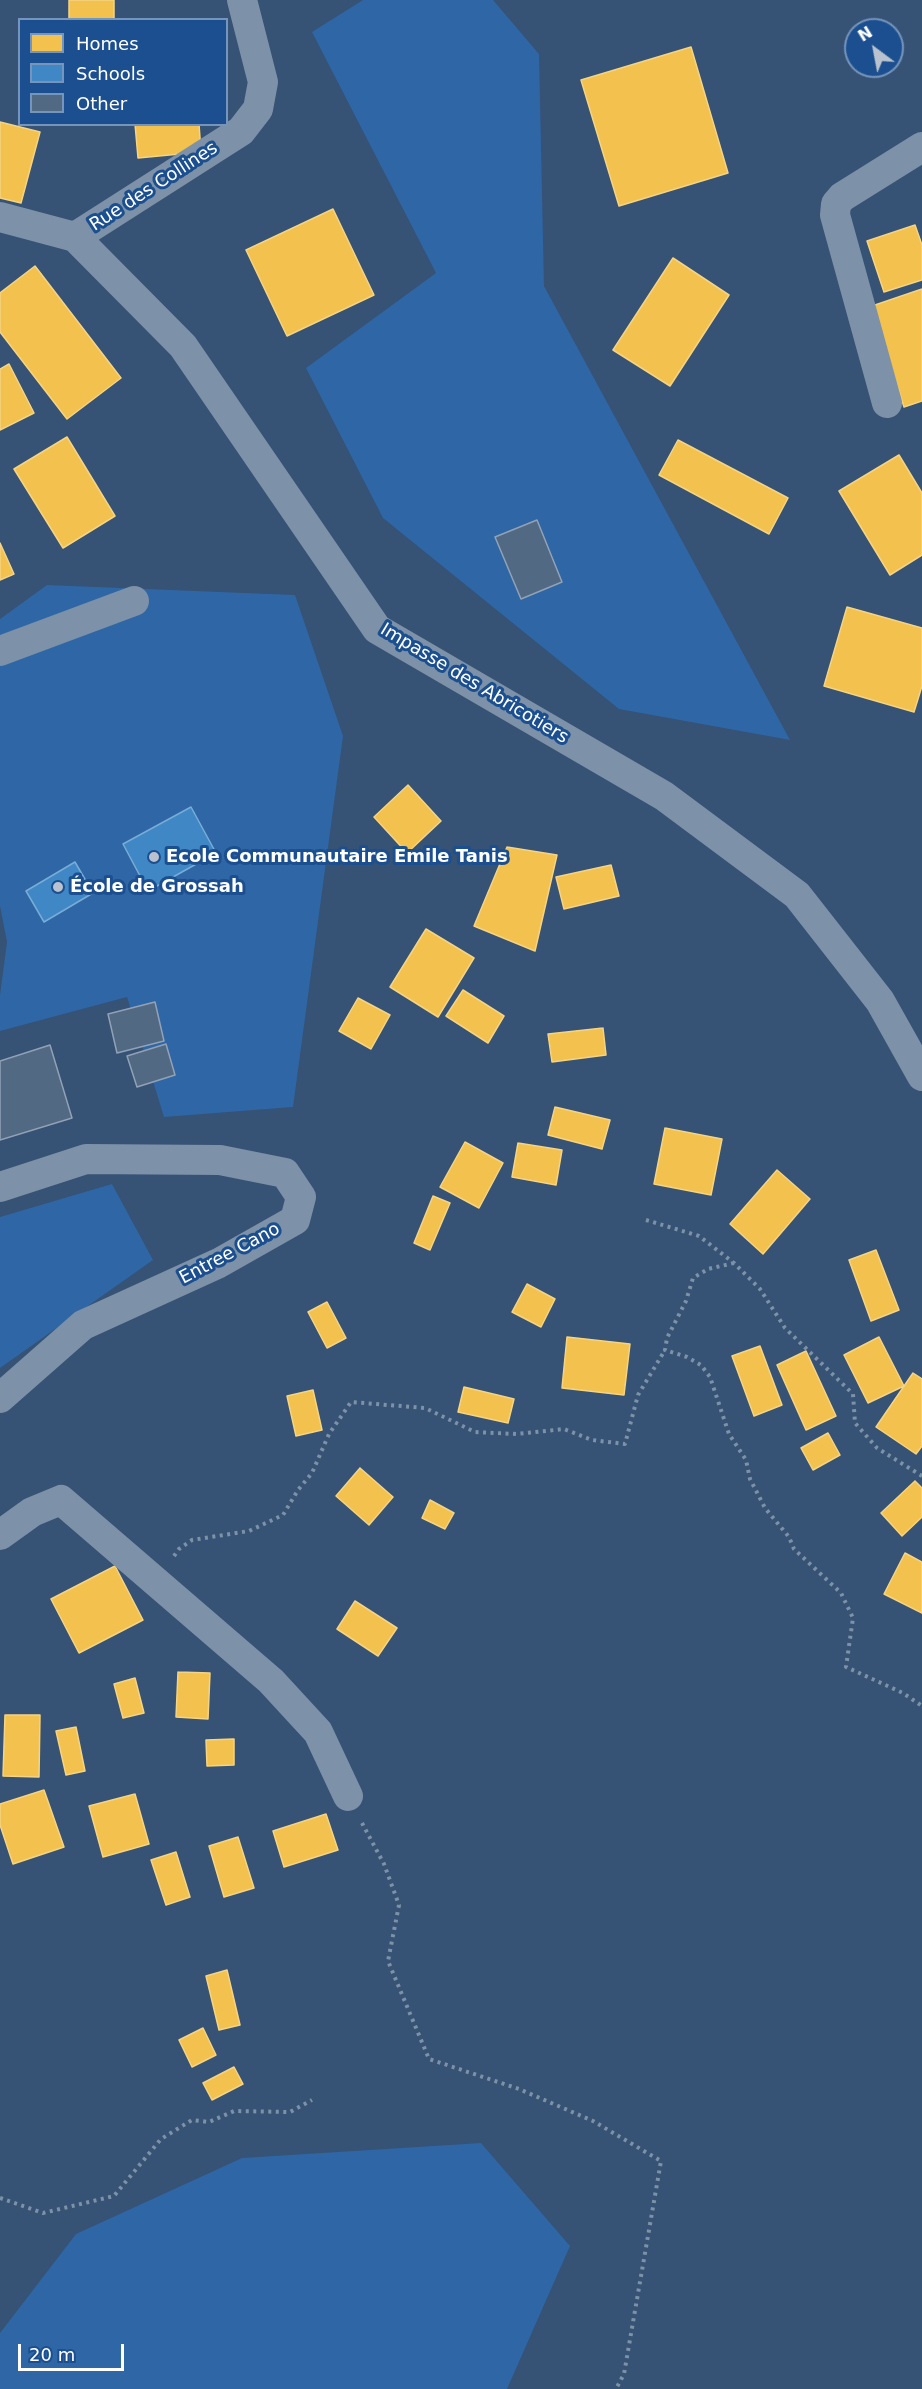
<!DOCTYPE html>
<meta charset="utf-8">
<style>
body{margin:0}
#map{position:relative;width:922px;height:2389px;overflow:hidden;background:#365274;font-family:"DejaVu Sans",sans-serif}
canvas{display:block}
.legend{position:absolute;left:18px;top:18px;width:210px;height:108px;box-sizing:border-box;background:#1b4f8f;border:2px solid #7695bc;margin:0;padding:8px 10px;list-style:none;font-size:18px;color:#fff}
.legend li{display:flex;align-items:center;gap:12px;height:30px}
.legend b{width:30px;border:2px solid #7695bc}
.north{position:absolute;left:844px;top:18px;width:60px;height:60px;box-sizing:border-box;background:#1b4f8f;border:2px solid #7695bc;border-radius:50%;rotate:328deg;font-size:16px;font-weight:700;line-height:24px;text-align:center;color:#fff}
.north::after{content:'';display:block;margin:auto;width:21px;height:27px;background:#b9c2ce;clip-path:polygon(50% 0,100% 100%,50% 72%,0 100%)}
.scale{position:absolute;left:18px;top:2344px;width:106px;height:27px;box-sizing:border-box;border:3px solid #fff;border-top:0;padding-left:8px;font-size:18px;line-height:21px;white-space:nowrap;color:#fff;-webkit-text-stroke:4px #1b4f8f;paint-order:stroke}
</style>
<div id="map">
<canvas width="922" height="2389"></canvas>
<ul class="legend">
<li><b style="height:16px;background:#f2c14e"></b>Homes</li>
<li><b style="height:16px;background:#3f88c5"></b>Schools</li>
<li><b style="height:16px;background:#526984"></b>Other</li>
</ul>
<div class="north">N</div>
<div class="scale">20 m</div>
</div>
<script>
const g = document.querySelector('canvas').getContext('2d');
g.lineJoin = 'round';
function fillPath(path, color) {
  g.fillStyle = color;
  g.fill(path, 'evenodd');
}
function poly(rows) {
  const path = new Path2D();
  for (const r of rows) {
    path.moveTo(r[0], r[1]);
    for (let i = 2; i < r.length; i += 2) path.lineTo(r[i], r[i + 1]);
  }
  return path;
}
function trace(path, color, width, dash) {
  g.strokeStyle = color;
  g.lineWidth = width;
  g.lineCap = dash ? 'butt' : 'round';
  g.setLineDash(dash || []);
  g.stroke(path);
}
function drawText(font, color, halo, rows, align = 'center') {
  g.font = font + ' "DejaVu Sans",sans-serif';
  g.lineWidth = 6;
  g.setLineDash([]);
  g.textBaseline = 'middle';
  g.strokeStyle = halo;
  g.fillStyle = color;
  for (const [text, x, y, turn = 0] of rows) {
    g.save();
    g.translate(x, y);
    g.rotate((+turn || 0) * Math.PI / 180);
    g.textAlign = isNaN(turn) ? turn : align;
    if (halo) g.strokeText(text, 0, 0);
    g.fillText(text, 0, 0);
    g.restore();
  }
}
fillPath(poly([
 [363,0,493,0,539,54,544,286,790,740,619,709,383,518,306,368,436,273,312,32],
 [47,585,295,595,343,736,293,1107,164,1117,127,997,0,1031,0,995,7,942,0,906,0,619],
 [112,1184,153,1260,0,1368,0,1217],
 [481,2143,570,2246,507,2389,0,2389,0,2333,76,2234,242,2158]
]), '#2f66a5');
const homes = poly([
 [69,0,114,0,114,20,69,20,69,0],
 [691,47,728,173,619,206,581,80,691,47],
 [0,122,40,132,21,203,0,198,0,122],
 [135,124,199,124,201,152,138,158,135,124],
 [333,209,374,295,287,336,246,250,333,209],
 [915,225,922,245,922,280,884,292,867,241,915,225],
 [673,258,729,295,670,386,613,350,673,258],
 [35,266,121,378,67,419,0,332,0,293,35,266],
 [922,289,922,401,904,407,872,306,922,289],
 [9,364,34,413,0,430,0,369,9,364],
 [67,437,115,516,63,548,14,469,67,437],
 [678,440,788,498,769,534,659,475,678,440],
 [899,455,922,493,922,555,890,575,839,491,899,455],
 [0,543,14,574,0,580,0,543],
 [847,607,922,628,922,686,914,712,824,686,847,607],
 [408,785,441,821,407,853,374,817,408,785],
 [507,847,557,855,535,951,474,926,507,847],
 [611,865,619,896,564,909,556,877,611,865],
 [426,929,474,958,438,1017,390,987,426,929],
 [463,990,504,1016,488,1043,446,1016,463,990],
 [358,998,390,1015,371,1049,339,1031,358,998],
 [603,1028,606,1055,552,1062,548,1034,603,1028],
 [555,1107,610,1120,602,1149,548,1135,555,1107],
 [665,1128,722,1139,711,1195,654,1184,665,1128],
 [465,1142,503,1163,479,1208,440,1187,465,1142],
 [518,1143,562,1150,556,1185,512,1177,518,1143],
 [777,1170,810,1199,763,1254,730,1224,777,1170],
 [433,1196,450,1203,430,1250,414,1243,433,1196],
 [876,1250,899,1310,871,1321,849,1260,876,1250],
 [527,1284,555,1299,541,1327,512,1312,527,1284],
 [327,1302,346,1338,327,1348,308,1312,327,1302],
 [567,1337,630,1344,624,1395,562,1388,567,1337],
 [879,1337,904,1386,868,1403,844,1355,879,1337],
 [760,1346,782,1405,754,1416,732,1356,760,1346],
 [806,1351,836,1416,806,1430,777,1365,806,1351],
 [913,1373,922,1379,922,1446,916,1454,876,1427,913,1373],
 [464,1387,514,1399,508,1423,458,1412,464,1387],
 [313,1390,322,1430,296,1436,287,1396,313,1390],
 [828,1433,840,1455,813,1470,801,1448,828,1433],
 [360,1468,393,1497,369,1525,336,1496,360,1468],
 [915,1481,922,1488,922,1517,902,1536,881,1513,915,1481],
 [430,1500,454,1513,445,1529,422,1518,430,1500],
 [905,1553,922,1562,922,1613,884,1594,905,1553],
 [115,1566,143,1620,79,1653,51,1599,115,1566],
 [355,1601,397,1628,378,1656,337,1629,355,1601],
 [178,1672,210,1673,208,1719,176,1717,178,1672],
 [135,1678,144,1713,123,1718,114,1684,135,1678],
 [5,1715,40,1715,39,1777,3,1776,5,1715],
 [76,1727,85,1771,66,1775,56,1731,76,1727],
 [234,1739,234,1765,207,1766,206,1740,234,1739],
 [44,1790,64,1847,13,1864,0,1825,0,1804,44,1790],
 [135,1794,149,1844,103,1857,89,1806,135,1794],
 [326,1814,338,1850,284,1867,273,1831,326,1814],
 [238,1837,254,1888,224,1897,209,1846,238,1837],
 [176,1852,190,1897,166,1905,151,1860,176,1852],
 [227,1970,240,2025,219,2030,206,1976,227,1970],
 [203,2028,216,2055,192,2067,179,2040,203,2028],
 [234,2067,243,2084,212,2100,203,2083,234,2067]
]);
fillPath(homes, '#f2c14e');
trace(homes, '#f6d483', 1.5);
const schools = poly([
 [191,807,216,853,148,891,123,844,191,807],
 [75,862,93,893,44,922,26,891,75,862]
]);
fillPath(schools, '#3f88c5');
trace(schools, '#79acd6', 1.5);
const building = poly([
 [537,520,562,582,521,599,495,537,537,520],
 [155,1002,164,1041,117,1053,108,1014,155,1002],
 [166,1044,175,1075,137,1087,127,1056,166,1044],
 [50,1045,72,1118,0,1140,0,1061,50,1045]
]);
fillPath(building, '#526984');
trace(building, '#92a2b6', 1.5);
trace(poly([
 [646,1220,699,1236,734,1263,760,1289,785,1328,853,1394,855,1423,877,1448,922,1476],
 [734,1263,708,1269,693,1278,686,1301,667,1338,665,1350,687,1357,701,1365,710,1377,729,1434,746,1460,750,1479,765,1508,789,1537,794,1549,841,1593,853,1618,846,1667,903,1693,922,1706],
 [174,1556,179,1549,192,1540,249,1531,283,1515,298,1490,312,1473,329,1434,351,1402,425,1408,475,1432,516,1434,564,1429,592,1440,625,1444,638,1395,665,1350],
 [362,1823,384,1864,399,1905,388,1961,429,2059,519,2089,593,2121,661,2161,624,2374,616,2389],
 [0,2198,43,2213,114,2196,161,2139,192,2120,209,2122,234,2111,290,2112,312,2100]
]), '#7d92a8', 4, [3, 4.5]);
trace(poly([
 [0,217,75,237,241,131,258,109,263,82,242,0],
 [75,237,183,346,377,629,664,796,797,895,880,1001,922,1076],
 [887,403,835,215,836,204,842,197,922,147],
 [0,651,134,601],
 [0,1187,86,1159,220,1160,285,1173,301,1197,295,1220,219,1263,83,1325,0,1398],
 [0,1535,32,1512,61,1500,271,1681,318,1732,348,1796]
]), '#7d92a8', 30);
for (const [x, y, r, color] of [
 [154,857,6,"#b9c2ce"],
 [58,887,6,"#b9c2ce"]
]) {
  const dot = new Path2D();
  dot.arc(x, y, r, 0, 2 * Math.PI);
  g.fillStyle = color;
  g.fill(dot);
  trace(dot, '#1b4f8f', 2);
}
drawText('18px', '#fff', '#1b4f8f', [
 ["Rue des Collines",154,187,-33],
 ["Impasse des Abricotiers",474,684,31],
 ["Entree Cano",230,1254,-28]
]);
drawText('bold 18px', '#fff', '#1b4f8f', [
 ["Ecole Communautaire Emile Tanis",166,857],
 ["École de Grossah",70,887]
], 'left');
</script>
